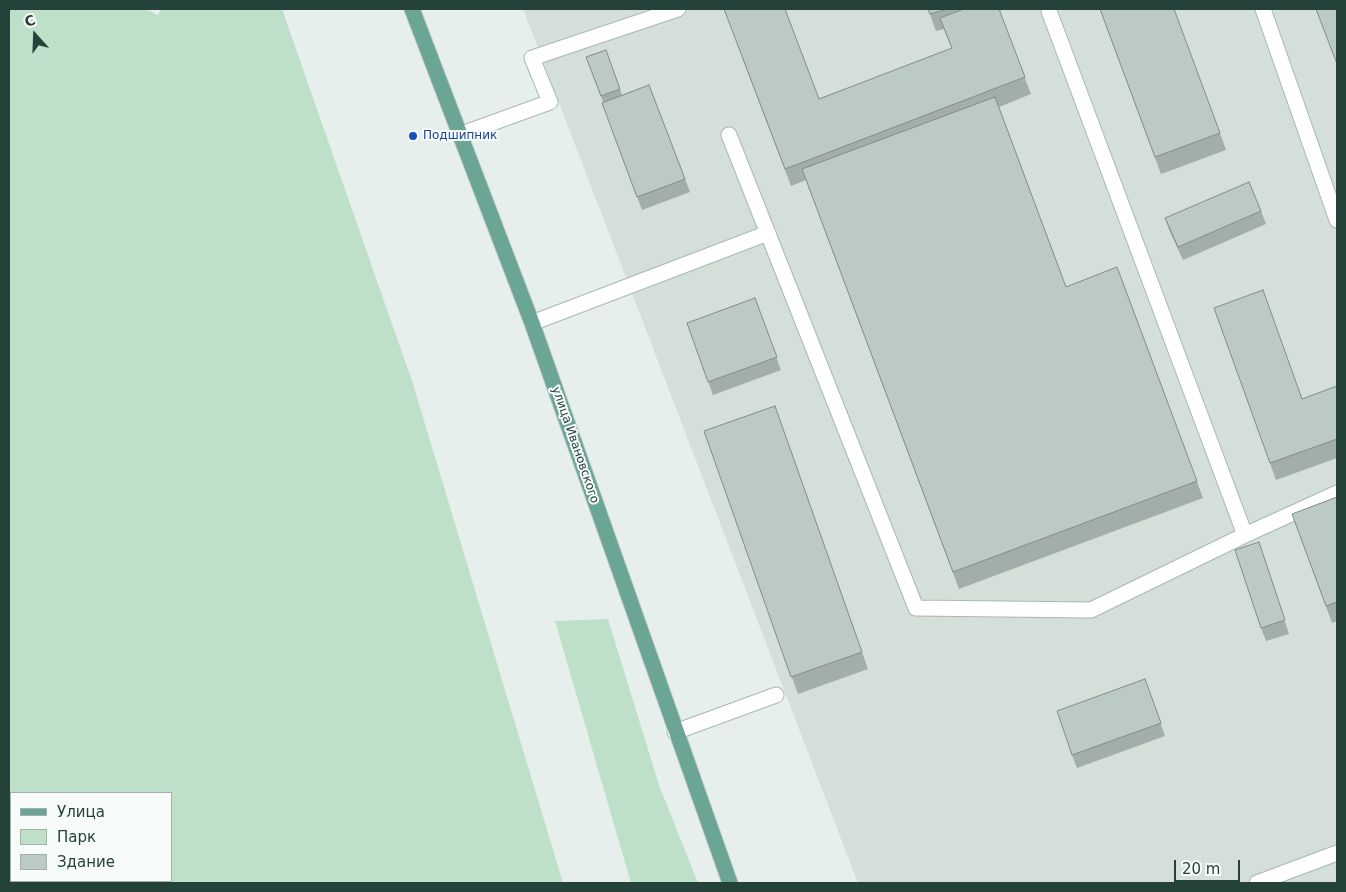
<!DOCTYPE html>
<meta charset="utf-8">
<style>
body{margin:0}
#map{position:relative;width:1346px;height:892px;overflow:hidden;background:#e6efeb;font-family:"DejaVu Sans",sans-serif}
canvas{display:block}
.frame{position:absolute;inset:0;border:10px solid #24423a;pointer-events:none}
.legend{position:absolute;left:10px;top:792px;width:162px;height:90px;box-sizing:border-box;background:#f7fbf9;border:1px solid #a3b1ad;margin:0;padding:6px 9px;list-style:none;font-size:15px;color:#24423a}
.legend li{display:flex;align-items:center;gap:10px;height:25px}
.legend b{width:25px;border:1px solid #a3b1ad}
.north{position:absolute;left:10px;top:10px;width:50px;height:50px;-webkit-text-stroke:4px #f7fbf9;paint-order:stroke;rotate:340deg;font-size:14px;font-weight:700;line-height:20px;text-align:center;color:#24423a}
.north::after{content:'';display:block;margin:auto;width:18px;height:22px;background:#24423a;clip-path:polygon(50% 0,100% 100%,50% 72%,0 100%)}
.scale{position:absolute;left:1174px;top:860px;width:66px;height:22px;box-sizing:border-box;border:2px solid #24423a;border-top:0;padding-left:6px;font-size:15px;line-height:18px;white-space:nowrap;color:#24423a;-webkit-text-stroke:4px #f7fbf9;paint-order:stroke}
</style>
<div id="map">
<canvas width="1346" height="892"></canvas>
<div class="frame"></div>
<ul class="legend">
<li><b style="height:6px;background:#6aa596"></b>Улица</li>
<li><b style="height:14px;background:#bfe0c8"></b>Парк</li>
<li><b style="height:14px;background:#bbcac4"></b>Здание</li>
</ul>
<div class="north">С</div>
<div class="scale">20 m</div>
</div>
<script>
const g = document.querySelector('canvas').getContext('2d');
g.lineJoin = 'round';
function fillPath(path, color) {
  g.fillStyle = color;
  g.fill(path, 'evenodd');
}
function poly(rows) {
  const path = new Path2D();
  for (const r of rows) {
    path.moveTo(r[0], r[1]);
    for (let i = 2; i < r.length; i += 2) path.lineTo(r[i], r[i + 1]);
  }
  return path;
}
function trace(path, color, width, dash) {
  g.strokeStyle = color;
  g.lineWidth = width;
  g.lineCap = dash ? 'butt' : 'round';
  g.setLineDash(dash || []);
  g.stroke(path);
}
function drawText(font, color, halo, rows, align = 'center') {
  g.font = font + ' "DejaVu Sans",sans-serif';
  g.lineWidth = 4;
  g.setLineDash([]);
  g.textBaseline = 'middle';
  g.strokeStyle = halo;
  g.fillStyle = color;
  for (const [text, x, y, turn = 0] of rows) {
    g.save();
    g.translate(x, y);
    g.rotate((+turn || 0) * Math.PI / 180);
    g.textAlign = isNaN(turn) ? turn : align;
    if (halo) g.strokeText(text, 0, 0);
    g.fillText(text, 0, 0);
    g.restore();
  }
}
fillPath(poly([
 [523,9,1337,9,1337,883,858,883]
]), '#d4dfda');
fillPath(poly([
 [9,9,145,9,158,15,161,9,282,9,413,384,563,883,9,883],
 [11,793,171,793,171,881,11,881],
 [608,619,659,785,698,883,631,883,555,621]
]), '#bfe0c8');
const minor = poly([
 [1263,9,1337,220],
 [1049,11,1245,535],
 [459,135,550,102,532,58,678,9],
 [729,135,916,608,1091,610,1245,535,1337,493],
 [532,323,768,233],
 [675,732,776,695],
 [1257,883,1337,853]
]);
const major = poly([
 [412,9,532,323,730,883]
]);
trace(minor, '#a8b8b2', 17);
trace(major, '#c2cac8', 17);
trace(minor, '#fff', 15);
trace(major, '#6aa596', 15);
fillPath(poly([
 [724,9,819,99,952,49,944,29,936,31,928,9,1005,9,999,11,1031,94,999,107,1066,287,1117,267,1203,498,959,589,806,180,791,186],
 [1100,9,1220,133,1226,150,1161,174],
 [606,50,622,95,649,85,690,192,642,210,602,103,603,102,586,57],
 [1261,211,1266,224,1183,260,1170,232,1165,218],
 [755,298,781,370,713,395,687,323],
 [1214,308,1302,399,1337,386,1337,458,1276,480],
 [775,406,868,669,798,694,704,431],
 [1337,497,1337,621,1332,623,1292,514],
 [1263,556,1289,634,1266,641,1261,628],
 [1145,679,1165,736,1077,768,1072,755]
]), '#a1aea9');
const building = poly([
 [724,9,785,9,819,99,952,48,940,18,964,9,999,9,1025,77,785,169,724,9],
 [928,9,947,9,930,14,928,9],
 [1100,9,1174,9,1220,133,1155,157,1100,9],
 [1316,9,1337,9,1337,64,1316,9],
 [606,50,620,89,601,96,586,57,606,50],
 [649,85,685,179,637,197,602,103,649,85],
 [995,97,1066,287,1117,267,1197,481,953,572,802,169,995,97],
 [1249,182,1261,211,1178,247,1165,218,1249,182],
 [1263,290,1302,399,1337,386,1337,439,1270,463,1214,308,1263,290],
 [755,298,777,357,708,382,687,323,755,298],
 [775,406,862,652,791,677,704,431,775,406],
 [1337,497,1337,602,1326,606,1292,514,1337,497],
 [1259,542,1285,620,1261,628,1235,550,1259,542],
 [1145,679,1161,723,1072,755,1057,711,1145,679]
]);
fillPath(building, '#bbcac4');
trace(building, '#838d89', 1);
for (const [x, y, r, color] of [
 [413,136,5,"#1a4fb4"]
]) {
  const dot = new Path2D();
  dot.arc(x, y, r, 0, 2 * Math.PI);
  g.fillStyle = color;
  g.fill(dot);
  trace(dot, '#f7fbf9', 2);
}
drawText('12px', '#164399', '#f7fbf9', [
 ["Подшипник",423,136]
], 'left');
drawText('12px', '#24423a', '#f7fbf9', [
 ["улица Ивановского",575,445,71]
]);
</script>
